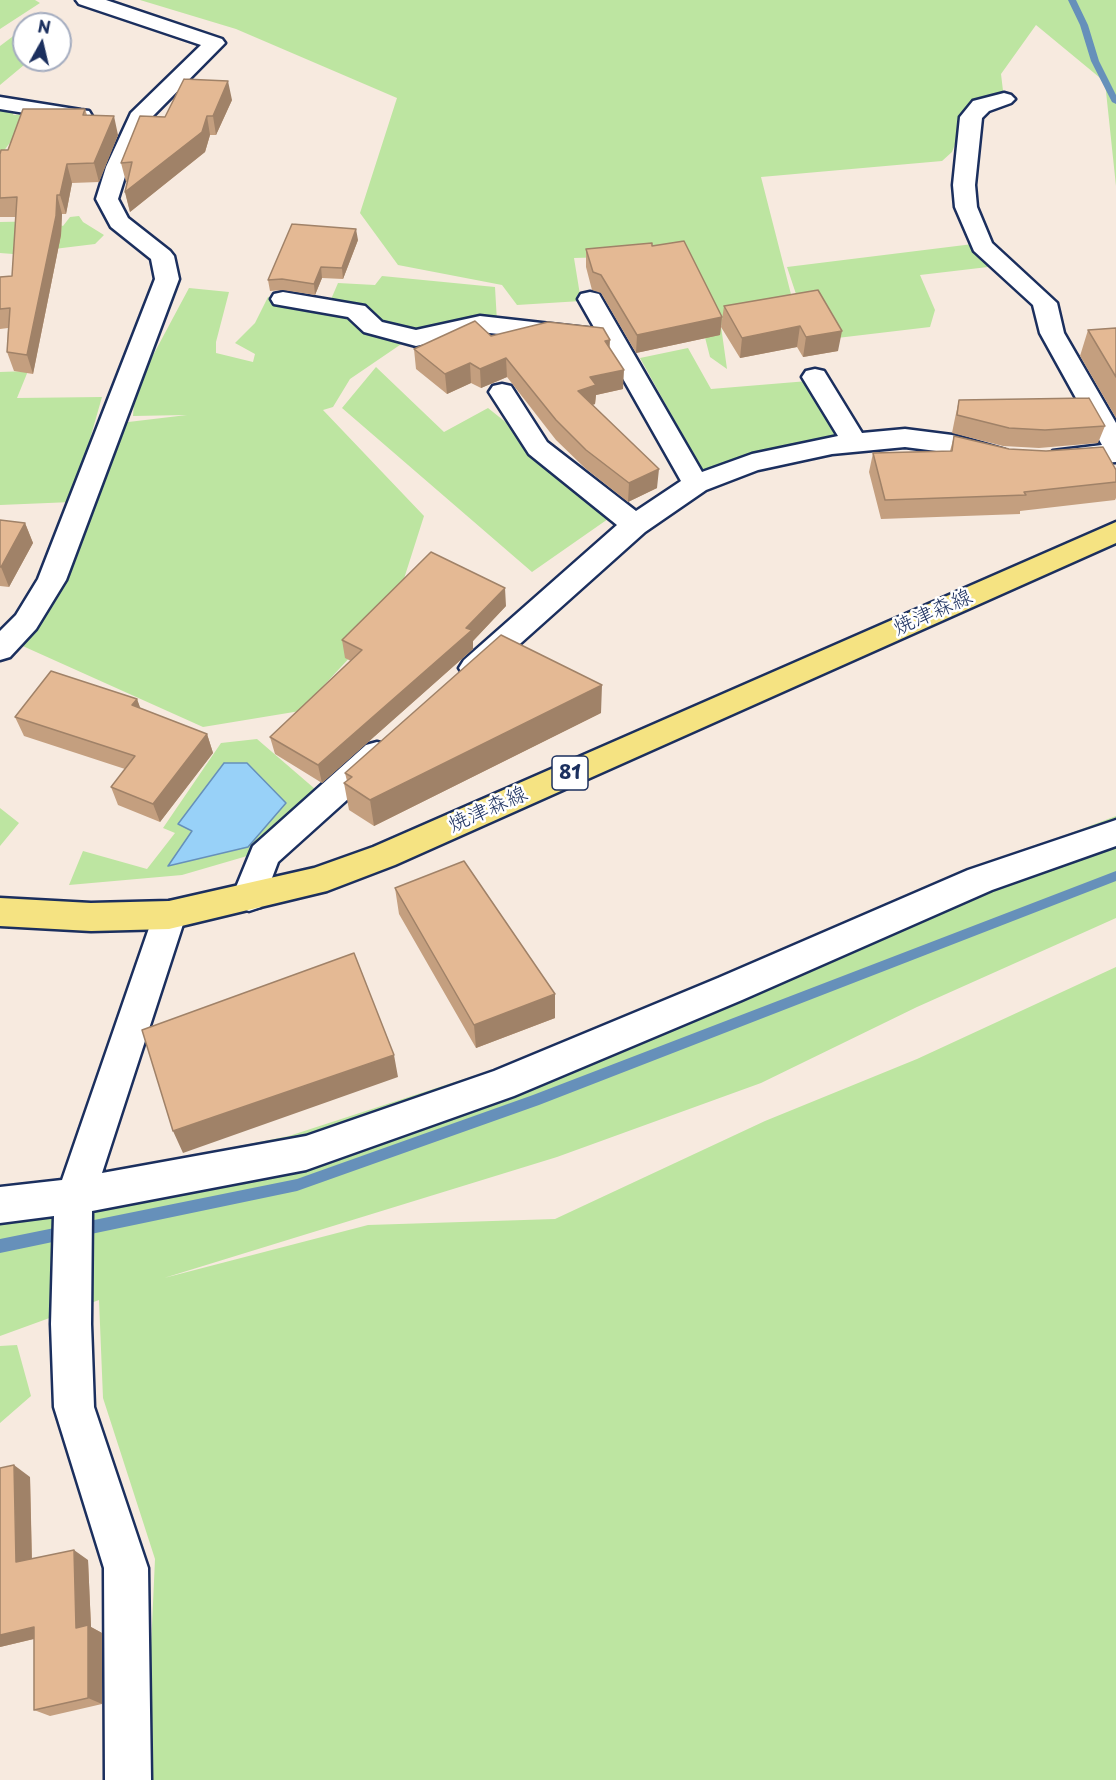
<!DOCTYPE html>
<meta charset="utf-8">
<style>
body{margin:0}
#map{position:relative;width:1116px;height:1780px;overflow:hidden;background:#f7eadf;font-family:"Playpen Sans",sans-serif}
canvas{display:block}
.north{position:absolute;left:12px;top:12px;width:60px;height:60px;box-sizing:border-box;background:#fff;border:2px solid #a4acbf;border-radius:50%;rotate:8deg;font-size:16px;font-weight:700;line-height:24px;text-align:center;color:#1b2f5e}
.north::after{content:'';display:block;margin:auto;width:21px;height:27px;background:#1b2f5e;clip-path:polygon(50% 0,100% 100%,50% 72%,0 100%)}
</style>
<div id="map">
<canvas width="1116" height="1780"></canvas>
<div class="north">N</div>
</div>
<script>
const g = document.querySelector('canvas').getContext('2d');
g.lineJoin = 'round';
function fillPath(path, color) {
  g.fillStyle = color;
  g.fill(path, 'evenodd');
}
function poly(rows) {
  const path = new Path2D();
  for (const r of rows) {
    path.moveTo(r[0], r[1]);
    for (let i = 2; i < r.length; i += 2) path.lineTo(r[i], r[i + 1]);
  }
  return path;
}
function trace(path, color, width, dash) {
  g.strokeStyle = color;
  g.lineWidth = width;
  g.lineCap = dash ? 'butt' : 'round';
  g.setLineDash(dash || []);
  g.stroke(path);
}
function drawText(font, color, halo, rows, align = 'center') {
  g.font = font + ' "Playpen Sans","Klee One",sans-serif';
  g.lineWidth = 5;
  g.setLineDash([]);
  g.textBaseline = 'middle';
  g.strokeStyle = halo;
  g.fillStyle = color;
  for (const [text, x, y, turn = 0] of rows) {
    g.save();
    g.translate(x, y);
    g.rotate((+turn || 0) * Math.PI / 180);
    g.textAlign = isNaN(turn) ? turn : align;
    if (halo) g.strokeText(text, 0, 0);
    g.fillText(text, 0, 0);
    g.restore();
  }
}
fillPath(poly([
 [0,0,35,0,40,3,0,29],
 [140,0,1116,0,1116,186,1105,82,1036,25,1001,74,1004,99,967,114,952,152,942,161,761,177,794,306,728,318,721,326,727,369,710,357,684,255,574,258,581,301,517,305,502,285,398,265,360,213,397,98,236,29],
 [24,28,24,60,30,60,0,85,0,46],
 [0,105,18,106,13,115,25,114,12,140,0,156],
 [79,216,83,222,104,235,95,244,13,254,0,253,0,222,50,221,63,226,70,217],
 [973,244,988,267,920,275,935,310,930,327,837,338,800,306,787,267],
 [382,276,495,287,497,322,416,334,350,379,333,407,323,410,424,516,394,610,300,711,203,727,16,643,120,423,187,415,133,416,135,389,189,288,229,292,216,342,216,353,253,362,255,354,235,343,255,323,268,297,329,304,338,283,375,285],
 [688,348,711,389,808,381,844,435,703,472,640,358],
 [376,367,444,432,488,408,618,512,532,572,342,408],
 [28,371,17,398,102,397,72,502,0,505,0,372],
 [257,739,315,789,254,854,182,875,69,885,83,851,147,869,175,833,163,828,221,743],
 [0,808,19,823,0,846],
 [1116,816,1116,918,917,1007,761,1083,557,1157,164,1278,368,1225,555,1219,765,1121,917,1059,1116,967,1116,1780,145,1780,155,1559,103,1398,99,1300,0,1336,0,1187,56,1183,289,1136,642,1021,903,897],
 [17,1345,31,1396,0,1423,0,1346]
]), '#bde5a1');
const water = poly([
 [224,763,247,763,286,803,248,847,168,866,192,831,178,824,224,763]
]);
fillPath(water, '#98d1f8');
trace(water, '#6690ba', 1.5);
fillPath(poly([
 [1068,0,1076,0,1088,25,1099,61,1116,95,1116,104,1112,102,1091,61,1080,25,1068,0],
 [1116,871,1116,881,539,1105,297,1191,0,1253,0,1239,297,1179,533,1095,1116,871]
]), '#6690ba');
const minor = poly([
 [76,0,106,0,222,39,225,43,149,120,128,167,118,199,128,218,170,251,174,256,179,279,66,580,36,629,10,657,0,660,0,631,16,615,38,579,155,279,151,259,111,227,96,199,106,167,131,113,201,45,79,4,76,0],
 [1004,93,1011,95,1015,99,1011,103,989,111,982,118,975,185,977,207,992,243,1057,303,1064,333,1116,423,1116,462,1062,466,1053,463,1049,457,1053,451,1102,445,1040,333,1033,305,974,251,955,207,953,185,960,117,973,101,1004,93],
 [0,97,81,110,89,111,92,116,89,121,81,122,0,109,0,97],
 [283,292,365,306,382,322,416,330,480,316,595,329,578,299,581,294,590,292,599,294,702,472,752,454,838,436,802,377,806,371,815,369,824,371,862,433,905,429,952,435,1005,450,1009,456,1005,462,996,465,952,453,905,447,832,454,758,470,706,490,645,532,484,676,474,679,464,676,459,668,464,660,617,525,529,454,489,392,493,386,502,384,511,386,547,442,636,511,681,481,604,345,480,332,416,346,364,332,348,317,274,304,271,299,274,294,283,292],
 [377,742,388,745,392,754,388,763,278,862,261,907,249,911,237,907,232,897,253,846,366,745,377,742],
 [1116,820,1116,846,992,890,742,1000,514,1096,306,1170,92,1211,91,1324,94,1407,148,1568,151,1780,105,1780,104,1568,54,1407,51,1324,54,1216,0,1223,0,1187,62,1180,157,905,169,901,181,905,186,915,102,1173,306,1136,494,1071,718,978,968,870,1116,820]
]);
const major = poly([
 [1116,522,1116,543,395,865,327,891,169,929,91,931,0,926,0,898,91,903,169,901,314,868,373,847,1116,522]
]);
trace(minor, '#1b2f5e', 5);
trace(major, '#1b2f5e', 5);
fillPath(minor, '#fff');
fillPath(major, '#f5e382');
fillPath(poly([
 [232,100,216,135,210,135,205,152,130,212,125,192,128,182,126,182,121,163,165,117],
 [85,109,87,115,118,135,99,182,72,183,66,214,62,214,61,235,33,374,14,371,7,352,8,328,0,329,0,277,12,276,16,217,0,217,0,154],
 [358,240,343,279,322,278,315,295,283,290,270,291,268,280],
 [652,246,722,317,720,335,636,353,601,293,592,290,586,267,586,249],
 [818,290,838,351,803,357,797,347,740,358,721,327,724,306],
 [1116,328,1116,418,1080,356,1088,330],
 [610,348,623,389,596,395,595,404,592,405,657,488,628,502,586,469,556,440,507,377,481,388,471,383,447,394,416,369,414,349],
 [959,400,1105,426,1098,443,1039,448,1003,446,952,433,955,418],
 [954,436,1009,449,1116,470,1116,498,1115,500,1020,511,1020,514,881,519,869,472,873,453,950,451],
 [0,520,25,523,33,543,9,587,0,586],
 [506,606,473,641,473,649,322,783,275,754,270,737,351,661,345,658,342,640],
 [137,699,140,709,207,734,213,753,160,822,118,805,111,787,125,769,24,736,15,717],
 [601,713,374,826,349,810,344,783,347,781,345,773],
 [395,888,555,1018,476,1048,399,914],
 [30,1477,32,1558,88,1560,91,1627,102,1633,102,1704,50,1716,34,1710,34,1639,0,1647]
]), '#c49f7f');
fillPath(poly([
 [228,81,232,100,216,135,213,116],
 [114,116,118,135,99,182,94,163],
 [207,116,210,135,205,152,130,212,125,192],
 [67,164,72,183,66,214,60,195],
 [57,195,62,214,61,235,33,374,27,355],
 [356,229,358,240,343,279,342,268],
 [321,267,322,278,315,295,314,284],
 [722,317,720,335,636,353,637,335],
 [800,326,797,347,740,358,742,338],
 [842,331,838,351,803,357,806,337],
 [610,340,609,359,605,341],
 [506,358,507,377,481,388,480,369],
 [470,363,471,383,447,394,445,374],
 [624,370,623,389,596,395,595,404,578,410,578,391,590,377],
 [659,469,657,488,628,502,629,483],
 [25,523,33,543,9,587,1,567],
 [505,588,506,606,473,641,473,649,322,783,318,765,466,628],
 [602,685,601,713,374,826,370,800],
 [137,699,144,718,132,705],
 [207,734,213,753,160,822,153,804],
 [555,994,555,1018,476,1048,474,1025],
 [394,1055,398,1077,183,1153,173,1131],
 [14,1465,30,1477,32,1571,16,1562],
 [74,1550,88,1560,91,1627,102,1633,102,1704,88,1698,76,1628],
 [34,1627,50,1635,0,1647,0,1635]
]), '#a08268');
const building = poly([
 [184,79,228,81,213,116,207,116,202,132,125,192,132,162,121,163,140,116,165,117,184,79],
 [23,109,85,109,83,115,114,116,94,163,67,164,60,195,57,195,56,216,27,355,7,352,10,308,0,309,0,277,12,276,17,197,0,198,0,154,1,150,8,150,23,109],
 [292,224,356,229,342,268,321,267,314,284,282,279,268,280,292,224],
 [684,241,722,317,637,335,601,275,593,272,586,249,652,243,652,246,684,241],
 [818,290,842,331,806,337,800,326,742,338,724,306,818,290],
 [475,321,491,336,548,322,603,328,610,340,605,341,624,370,590,377,596,385,578,391,659,469,629,483,586,450,556,420,506,358,480,369,470,363,445,374,414,349,475,321],
 [1116,328,1116,377,1088,330,1116,328],
 [1089,398,1105,426,1045,430,1009,428,957,415,959,400,1089,398],
 [954,436,1009,449,1046,451,1103,447,1116,470,1116,482,1024,492,1026,495,885,500,873,453,952,451,954,436],
 [0,520,25,523,1,567,0,567,0,520],
 [431,552,505,588,466,628,472,630,318,765,270,737,362,650,342,640,431,552],
 [501,635,602,685,370,800,344,783,352,777,345,773,501,635],
 [51,671,137,699,132,705,207,734,153,804,111,787,135,756,15,717,51,671],
 [464,861,555,994,474,1025,395,888,464,861],
 [354,953,394,1055,173,1131,142,1030,354,953],
 [14,1465,16,1562,74,1550,76,1628,88,1625,88,1698,34,1710,34,1627,0,1635,0,1468,14,1465]
]);
fillPath(building, '#e4b994');
trace(building, '#a08268', 1.5);
for (const [x, y, w] of [
 [570,773,36]
]) {
  const box = new Path2D();
  box.roundRect(x - w / 2, y - 17, w, 34, 4.5);
  g.fillStyle = '#fff';
  g.fill(box);
  trace(box, '#1b2f5e', 1.5);
}
drawText('bold 20px', '#1b2f5e', null, [
 ["81",570,773]
]);
drawText('21px', '#1b2f5e', '#fff', [
 ["焼津森線",933,613,-24],
 ["焼津森線",488,810,-24]
]);
</script>
